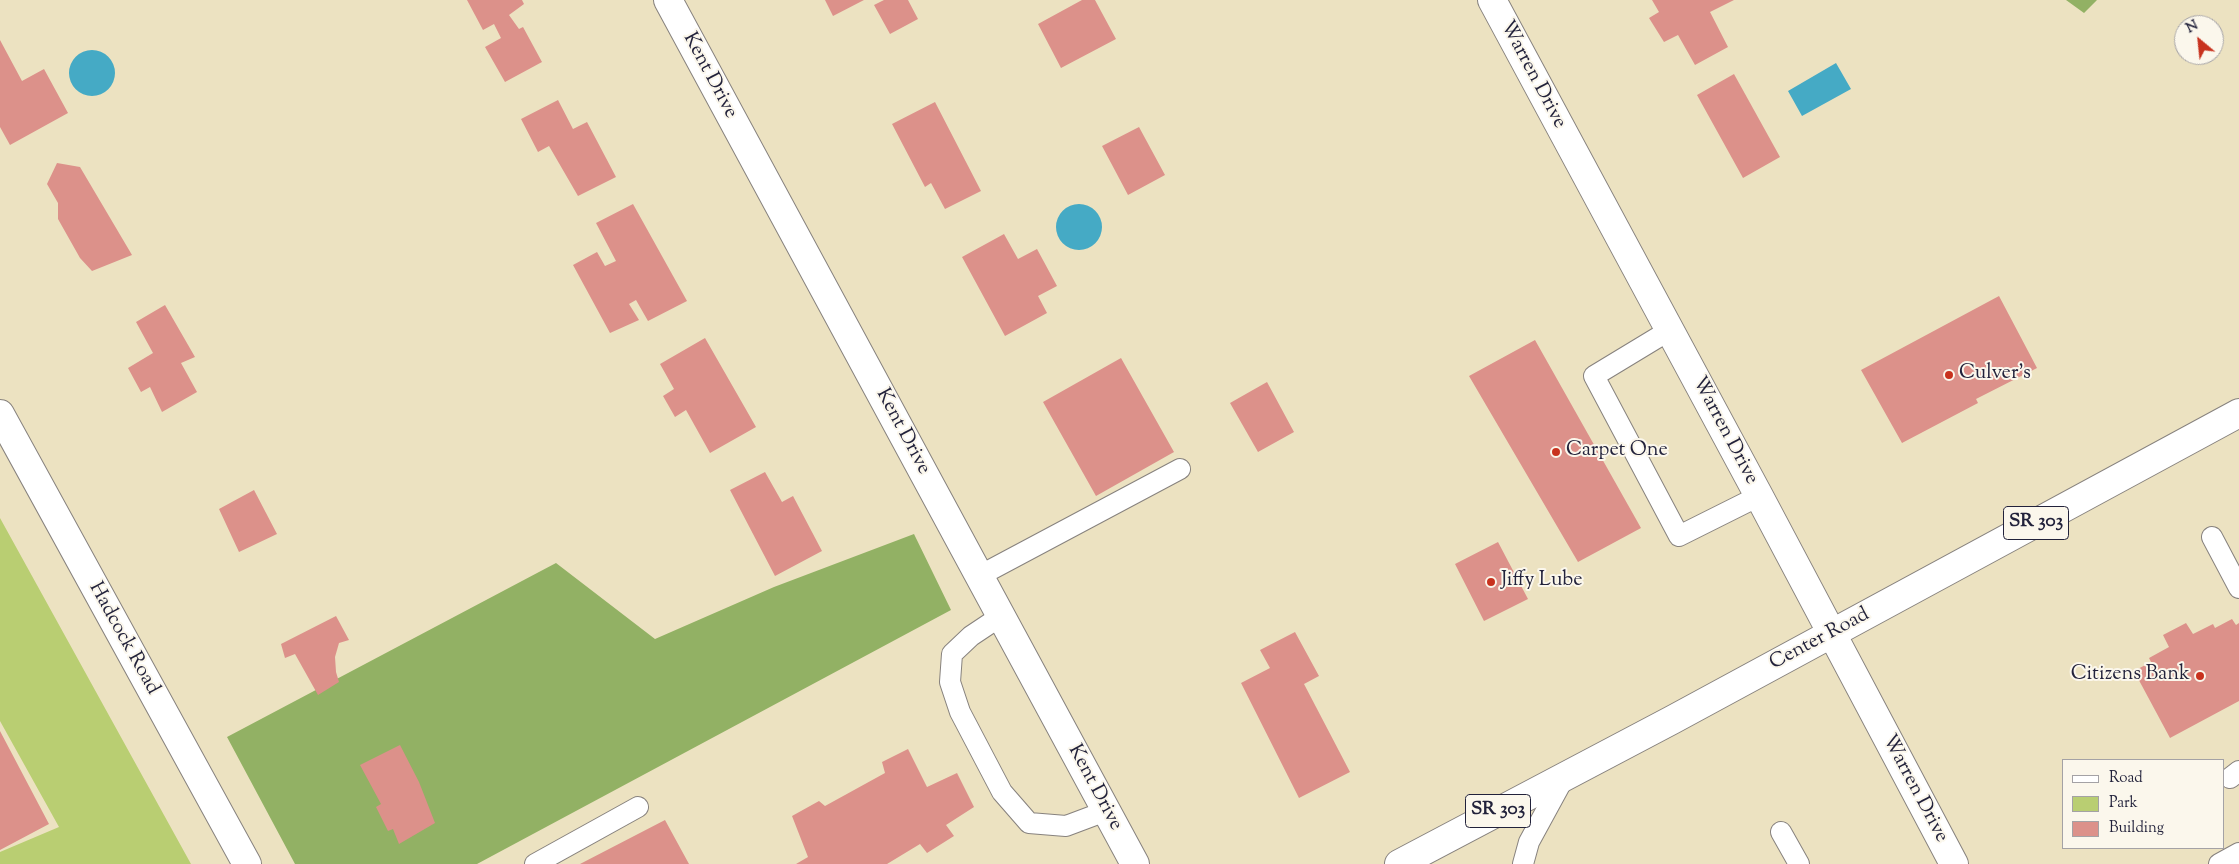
<!DOCTYPE html>
<style>
body{margin:0}
#map{position:relative;width:2239px;height:864px;overflow:hidden;background:#ece2c1;font-family:"Sorts Mill Goudy",serif}
canvas{display:block}
.legend{position:absolute;left:2062px;top:759px;width:162px;height:90px;box-sizing:border-box;background:#fbf7ec;border:1px solid #a4a2a5;margin:0;padding:6px 9px;list-style:none;font-size:15px;color:#22223b}
.legend li{display:flex;align-items:center;gap:10px;height:25px}
.legend b{width:25px;border:1px solid #a4a2a5}
.north{position:absolute;left:2174px;top:15px;width:50px;height:50px;box-sizing:border-box;background:#fbf7ec;border:1px solid #a4a2a5;border-radius:50%;rotate:332deg;font-size:14px;font-weight:700;line-height:20px;text-align:center;color:#22223b}
.north::after{content:'';display:block;margin:auto;width:18px;height:22px;background:#c8321e;clip-path:polygon(50% 0,100% 100%,50% 72%,0 100%)}
</style>
<div id="map">
<canvas width="2239" height="864"></canvas>
<ul class="legend">
<li><b style="height:6px;background:#fff"></b>Road</li>
<li><b style="height:14px;background:#b9ce72"></b>Park</li>
<li><b style="height:14px;background:#dc918a"></b>Building</li>
</ul>
<div class="north">N</div>
</div>
<script>
const g = document.querySelector('canvas').getContext('2d');
g.lineJoin = 'round';
function fillPath(path, color) {
  g.fillStyle = color;
  g.fill(path, 'evenodd');
}
function poly(rows) {
  const path = new Path2D();
  for (const r of rows) {
    if (r.length === 3) {
      path.moveTo(r[0] + r[2], r[1]);
      path.arc(r[0], r[1], r[2], 0, 2 * Math.PI);
      continue;
    }
    path.moveTo(r[0], r[1]);
    for (let i = 2; i < r.length; i += 2) path.lineTo(r[i], r[i + 1]);
  }
  return path;
}
function trace(path, color, width, dash) {
  g.strokeStyle = color;
  g.lineWidth = width;
  g.lineCap = dash ? 'butt' : 'round';
  g.setLineDash(dash || []);
  g.stroke(path);
}
function drawText(font, color, halo, rows, align = 'center') {
  g.font = font + ' "Sorts Mill Goudy",serif';
  g.lineWidth = 4;
  g.setLineDash([]);
  g.textBaseline = 'middle';
  g.strokeStyle = halo;
  g.fillStyle = color;
  for (const [text, x, y, turn = 0] of rows) {
    g.save();
    g.translate(x, y);
    g.rotate((+turn || 0) * Math.PI / 180);
    g.textAlign = isNaN(turn) ? turn : align;
    if (halo) g.strokeText(text, 0, 0);
    g.fillText(text, 0, 0);
    g.restore();
  }
}
fillPath(poly([
 [0,518,191,864,0,864,0,852,59,827,0,721]
]), '#b9ce72');
fillPath(poly([
 [2066,0,2097,0,2084,13],
 [914,534,951,610,477,864,295,864,227,737,556,563,655,639,774,587]
]), '#92b164');
fillPath(poly([
 [92,73,23],
 [1836,63,1851,89,1802,116,1788,91],
 [1079,227,23]
]), '#45aac5');
fillPath(poly([
 [467,0,522,0,524,4,509,15,519,29,523,27,542,62,505,82,485,47,501,38,494,24,483,30],
 [825,0,864,0,833,16],
 [884,0,908,0,918,19,890,34,874,5],
 [1082,0,1095,0,1116,39,1061,68,1038,24],
 [1652,0,1734,0,1710,12,1728,47,1695,65,1678,35,1664,42,1649,18,1659,12],
 [0,40,22,81,44,69,68,113,10,145,0,127],
 [1734,74,1780,157,1743,178,1697,95],
 [558,100,573,129,587,122,616,177,578,196,549,146,538,152,521,119],
 [935,102,981,191,945,209,931,183,925,187,892,124],
 [1139,127,1165,175,1128,195,1102,146],
 [57,163,80,167,132,255,92,271,80,258,58,219,58,203,47,184],
 [633,204,687,301,648,321,636,300,629,304,639,320,610,333,573,265,597,252,605,266,616,261,596,223],
 [1004,234,1018,259,1037,249,1057,286,1038,296,1047,313,1005,336,962,257],
 [1999,296,2037,368,1976,399,1978,403,1902,443,1861,370],
 [165,305,195,357,181,363,197,392,162,412,150,387,141,392,128,368,153,353,136,322],
 [705,338,756,427,710,453,686,410,675,417,663,396,674,389,660,364],
 [1535,340,1641,528,1578,562,1469,376],
 [1121,358,1174,452,1096,496,1043,402],
 [1267,382,1294,432,1258,452,1230,403],
 [765,472,782,502,793,496,822,551,775,576,730,490],
 [254,490,277,534,239,552,219,509],
 [1498,542,1528,599,1484,621,1455,564],
 [336,616,349,640,339,643,335,657,336,672,339,682,318,695,295,654,285,658,281,644],
 [2232,619,2236,625,2239,623,2239,701,2170,738,2134,671,2151,662,2149,658,2169,647,2163,635,2186,623,2193,634,2213,624,2215,628],
 [1295,632,1319,676,1304,684,1350,772,1299,798,1241,683,1270,668,1260,650],
 [0,731,49,824,0,850],
 [400,745,419,782,435,823,399,844,393,829,388,831,376,807,381,804,360,765],
 [908,749,927,787,957,773,974,807,946,825,954,836,927,853,920,844,887,864,796,864,808,857,792,816,819,801,825,806,885,773,882,762],
 [665,820,689,864,580,864]
]), '#dc918a');
const lane = poly([
 [1670,330,1594,376,1679,536,1759,496],
 [2212,537,2239,588],
 [979,576,1180,469],
 [1001,616,971,636,952,654,950,682,960,712,1002,792,1029,823,1066,826,1106,811],
 [2230,778,2239,771],
 [1781,832,1799,864],
 [535,864,638,807],
 [1523,864,1529,842,1565,776],
 [2219,864,2239,853]
]);
const street = poly([
 [668,0,1135,864],
 [1492,0,1759,496,1954,864]
]);
const secondary = poly([
 [0,414,247,864]
]);
const primary = poly([
 [1399,864,1672,720,2239,413]
]);
trace(lane, '#87827e', 22);
trace(street, '#87827e', 30);
trace(secondary, '#87827e', 30);
trace(primary, '#87827e', 30);
trace(lane, '#fff', 20);
trace(street, '#fff', 28);
trace(secondary, '#fff', 28);
trace(primary, '#fff', 28);
for (const [x, y, r, color] of [
 [1949,375,5,"#c8321e"],
 [1556,452,5,"#c8321e"],
 [1491,582,5,"#c8321e"],
 [2200,676,5,"#c8321e"]
]) {
  const dot = new Path2D();
  dot.arc(x, y, r, 0, 2 * Math.PI);
  g.fillStyle = color;
  g.fill(dot);
  trace(dot, '#fbf7ec', 2);
}
for (const [x, y, w] of [
 [2036,523,65],
 [1498,811,65]
]) {
  const box = new Path2D();
  box.roundRect(x - w / 2, y - 16.5, w, 33, 4);
  g.fillStyle = '#fbf7ec';
  g.fill(box);
  trace(box, '#22223b', 1);
}
drawText('bold 19px', '#22223b', null, [
 ["SR 303",2036,523],
 ["SR 303",1498,811]
]);
drawText('20px', '#22223b', '#fbf7ec', [
 ["Warren Drive",1532,75,62],
 ["Kent Drive",709,76,62],
 ["Warren Drive",1724,431,62],
 ["Kent Drive",902,432,62],
 ["Hadcock Road",123,639,61],
 ["Center Road",1820,640,-28],
 ["Kent Drive",1094,788,62],
 ["Warren Drive",1914,789,62]
]);
drawText('20px', '#22223b', '#fbf7ec', [
 ["Culver's",1959,375],
 ["Carpet One",1566,452],
 ["Jiffy Lube",1501,582],
 ["Citizens Bank",2190,676,"right"]
], 'left');
</script>
